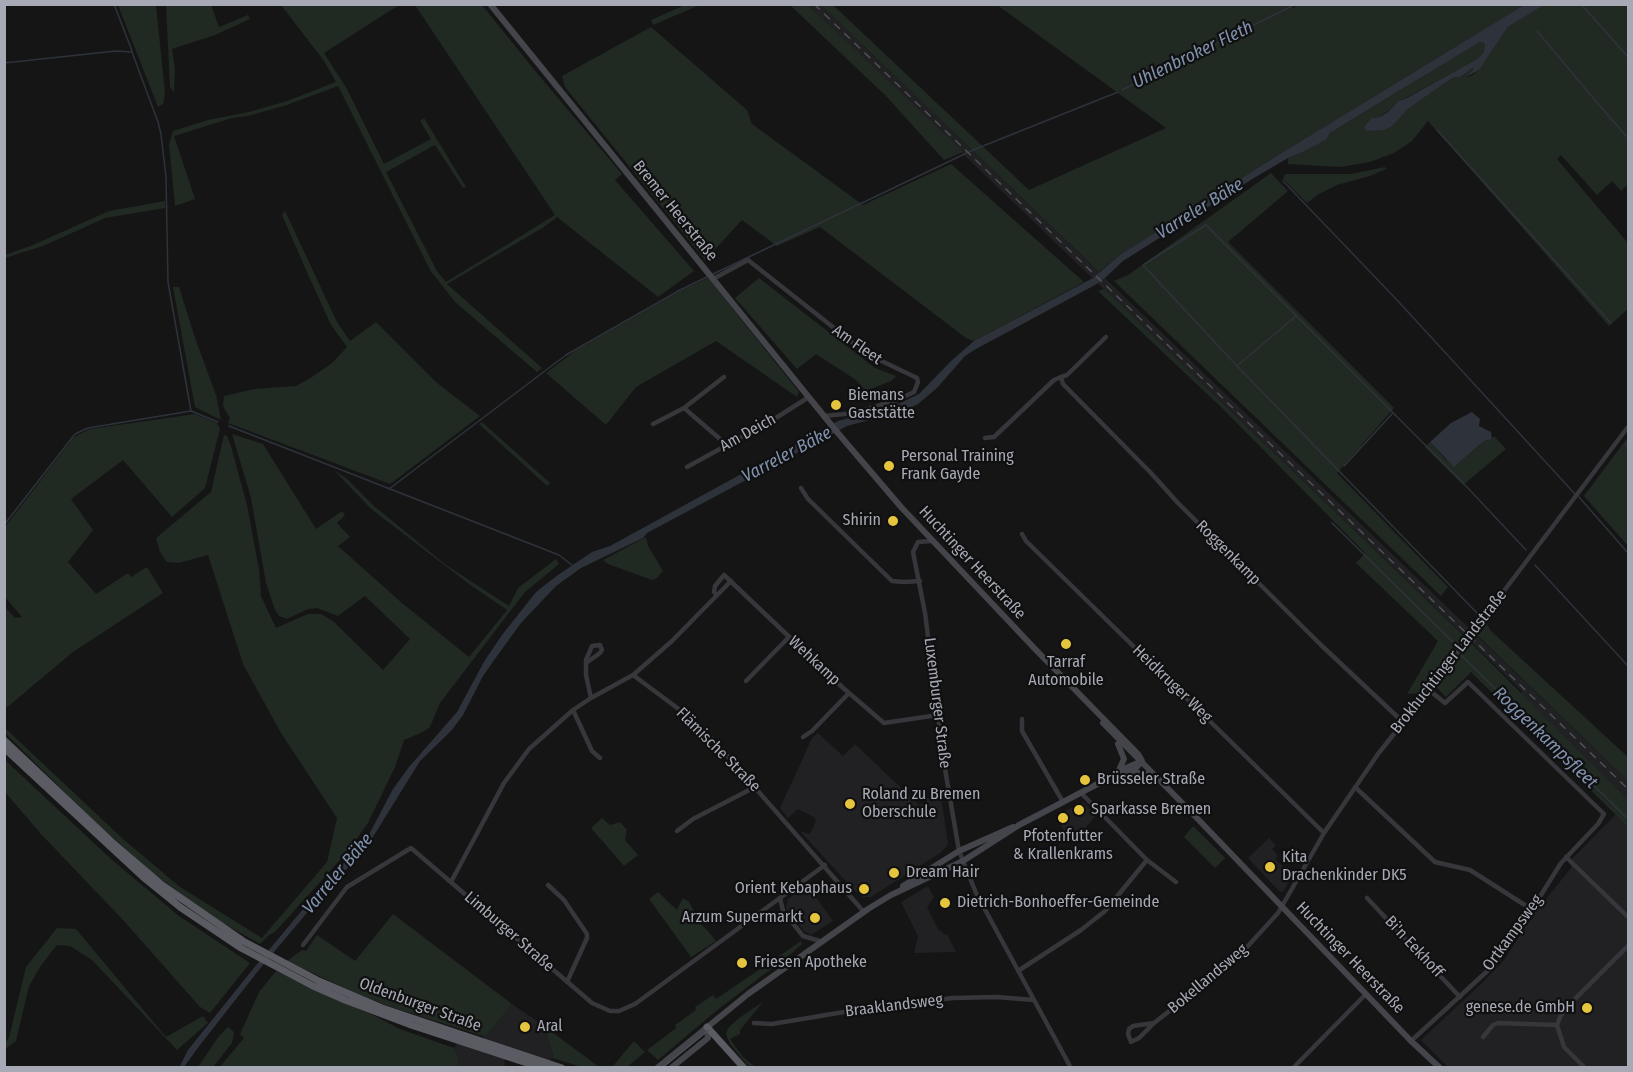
<!DOCTYPE html>
<meta charset="utf-8">
<style>
body{margin:0}
#map{position:relative;width:1633px;height:1072px;overflow:hidden;background:#151516;font-family:"Fira Sans Condensed",sans-serif}
canvas{display:block}
.frame{position:absolute;inset:0;border:6px solid #a7aab5;pointer-events:none}
</style>
<div id="map">
<canvas width="1633" height="1072"></canvas>
<div class="frame"></div>
</div>
<script>
const g = document.querySelector('canvas').getContext('2d');
g.lineJoin = 'round';
function fillPath(path, color) {
  g.fillStyle = color;
  g.fill(path, 'evenodd');
}
function poly(rows) {
  const path = new Path2D();
  for (const r of rows) {
    path.moveTo(r[0], r[1]);
    for (let i = 2; i < r.length; i += 2) path.lineTo(r[i], r[i + 1]);
  }
  return path;
}
function trace(path, color, width, dash) {
  g.strokeStyle = color;
  g.lineWidth = width;
  g.lineCap = dash ? 'butt' : 'round';
  g.setLineDash(dash || []);
  g.stroke(path);
}
function drawText(font, color, halo, rows, align = 'center') {
  g.font = font + ' "Fira Sans Condensed",sans-serif';
  g.lineWidth = 4.5;
  g.setLineDash([]);
  g.textBaseline = 'middle';
  g.strokeStyle = halo;
  g.fillStyle = color;
  for (const [text, x, y, turn = 0] of rows) {
    g.save();
    g.translate(x, y);
    g.rotate((+turn || 0) * Math.PI / 180);
    g.textAlign = isNaN(turn) ? turn : align;
    if (halo) g.strokeText(text, 0, 0);
    g.fillText(text, 0, 0);
    g.restore();
  }
}
fillPath(poly([
 [808,5,821,5,1628,781,1628,800,1522,695,1521,690],
 [818,733,843,756,855,744,919,805,927,803,927,798,941,797,948,843,946,847,940,853,871,897,863,897,853,889,800,831,810,834,816,821,814,817,798,809,788,818,780,808,812,738],
 [1083,802,1096,815,1084,830,1068,837,1056,816],
 [1616,814,1628,827,1628,1067,1448,1067,1421,1040,1483,982,1504,960,1533,915,1571,868,1572,859],
 [1269,838,1276,845,1272,849,1278,856,1275,859,1292,876,1283,892,1279,891,1248,858],
 [807,885,833,921,811,935,803,930,786,908,788,899],
 [928,886,934,897,927,907,939,931,941,930,944,935,947,934,956,952,914,953,918,936,901,902],
 [512,1004,544,1026,553,1056,550,1061,484,1040,483,1036,487,1035],
 [457,1043,504,1059,505,1067,457,1067,459,1061,454,1048]
]), '#212123');
fillPath(poly([
 [1292,4,1290,6,1293,8,1299,4,1519,4,1521,7,1283,152,1121,254,1099,272,821,5,833,5,1029,190,1166,128,997,5],
 [118,5,156,5,165,93,163,104,158,107],
 [166,5,211,5,219,27,248,15,250,19,215,35,172,49,175,69,174,92,170,87],
 [281,5,399,5,324,53,347,89,384,164,431,139,420,121,424,118,466,187,463,188,435,145,386,172,437,271,446,282,555,215,415,5,482,5,532,67,622,174,615,180,694,271,658,297,557,217,544,227,447,284,542,368,537,372,455,302,430,270,338,86,287,105,248,116,232,118,174,136,195,199,175,206,169,144,173,131,208,120,249,112,287,101,336,82,324,61],
 [685,5,700,5,653,25,651,20],
 [790,5,808,5,963,152,944,160,887,97],
 [1544,5,1628,5,1628,184,1621,191,1612,181,1597,195,1561,155,1557,159,1628,243,1628,309,1609,326,1428,121,1412,141,1394,153,1370,162,1340,167,1288,164,1288,158,1303,152,1326,140,1330,133,1379,103,1480,42,1484,43,1485,47,1483,53,1477,59,1404,99,1398,101,1388,111,1380,117,1375,117,1365,129,1372,131,1379,129,1402,115,1408,109,1445,83,1454,77,1460,77,1474,67,1472,71,1465,77,1471,76,1479,70,1508,27],
 [651,27,747,110,752,124,863,205,951,164,1084,282,974,341,966,338,820,227,777,246,742,220,705,260,565,87,562,76],
 [1385,167,1386,169,1370,176,1337,185,1319,194,1307,203,1283,179,1285,174,1351,174],
 [1271,173,1288,191,1228,242,1394,408,1337,473,1448,587,1441,596,1114,281,1128,275],
 [165,201,165,208,105,218,43,246,5,258,5,255,33,245,109,211],
 [285,211,337,322,350,341,376,322,437,383,480,416,390,484,228,423,230,418,223,406,224,396,254,389,296,386,312,377,332,363,347,347,331,325,310,279,282,215],
 [708,278,799,392,797,397,716,341,636,387,606,425,546,373,575,351,682,290],
 [759,278,875,368,896,376,891,381,866,391,856,380,816,354,797,369,735,298],
 [173,287,179,287,195,338,216,395,221,420,195,407],
 [1104,289,1465,637,1423,693,1407,694,1438,641,1356,563,1365,553,1221,407,1098,291],
 [195,414,217,423,220,429,205,488,172,517,123,460,71,499,93,530,68,562,96,594,128,573,131,577,147,567,163,593,73,652,5,709,5,607,15,618,22,617,5,597,5,527,74,437,90,429],
 [482,422,550,483,547,486,479,424],
 [232,434,263,444,316,529,342,511,345,515,337,523,350,537,338,546,402,603,469,657,507,610,469,584,370,508,334,470,347,479,374,506,446,565,509,606,518,588,556,559,559,564,525,592,440,703,430,727,423,732,404,740,395,767,368,823,347,852,275,932,269,935,260,944,212,917,153,873,97,824,5,733,4,727,123,839,180,887,262,938,327,862,337,818,281,733,243,664,208,555,179,563,167,562,160,552,156,538,211,492,224,435,227,436,231,446,247,505,259,569,261,596,276,628,308,614,321,614,333,621,383,670,410,639,365,596,338,616,317,608,308,609,287,619,279,616,275,610,266,583,251,498],
 [1494,436,1506,449,1463,485,1425,447,1430,442,1446,460,1459,463,1484,441,1492,439],
 [1628,437,1628,546,1584,496],
 [646,537,648,546,663,571,657,578,652,580,608,564,603,560],
 [1486,623,1491,631,1628,757,1628,781,1476,634],
 [1470,642,1628,800,1628,827,1471,672,1446,697,1436,687],
 [5,760,111,859,179,916,250,963,210,1013,200,1007,124,921,40,833,5,792],
 [602,818,610,825,620,822,627,830,625,840,638,855,624,866,591,828],
 [1193,826,1225,858,1215,868,1184,837],
 [658,892,677,910,683,898,689,902,694,911,696,920,707,930,716,941,691,957,649,899],
 [393,914,512,1004,487,1035,483,1036,388,1006,353,992,287,961,302,950,306,951,317,935,355,961],
 [57,928,76,929,166,1037,203,1016,208,1023,177,1050,92,960,70,946,57,945,42,964,29,986,16,1041,5,1049,5,1042,9,1038,26,967],
 [801,941,802,944,792,953,716,1011,658,1060,647,1050,676,1028,675,1025,696,1010,695,1007,713,995,716,999],
 [276,971,375,1016,400,1029,454,1048,459,1061,457,1068,219,1068,244,1038,240,1034,259,992],
 [763,1002,740,1030,740,1034,730,1039,743,1057,755,1067,749,1067,730,1044,726,1034,728,1028,739,1018],
 [544,1026,599,1067,582,1067,552,1058,553,1055],
 [228,1027,234,1032,232,1043,213,1067,198,1067,219,1036],
 [634,1041,645,1052,627,1067,612,1067]
]), '#212923');
fillPath(poly([
 [1524,5,1544,5,1508,27,1479,70,1464,78,1472,71,1474,67,1460,77,1454,77,1445,83,1408,109,1391,127,1383,130,1367,131,1364,127,1372,118,1380,117,1388,112,1398,101,1405,99,1477,59,1483,53,1485,47,1484,43,1480,42,1379,103,1330,133,1326,140,1303,152,1288,158,1254,178,1123,261,1106,277,1095,285,976,349,965,356,937,388,918,404,906,410,847,426,647,533,643,538,581,568,556,586,521,623,497,656,483,676,463,715,451,731,420,761,363,853,332,883,258,971,200,1045,184,1067,179,1068,188,1050,253,969,329,878,365,842,393,789,409,767,457,712,485,660,502,635,536,592,558,575,592,552,610,546,838,421,896,405,919,394,951,361,974,341,1093,278,1121,254,1283,152],
 [1472,412,1480,419,1479,426,1491,432,1492,439,1484,441,1454,467,1430,442,1451,423]
]), '#2e333b');
trace(poly([
 [114,4,132,51],
 [1581,4,1628,57],
 [1537,31,1600,106,1628,138],
 [4,63,116,51,132,52,158,122,161,134,166,177,168,282,191,411],
 [1122,90,1296,4],
 [1437,130,1611,323],
 [1283,181,1397,300,1575,494],
 [711,275,973,150,1118,92],
 [1238,365,1296,316],
 [229,426,559,555,572,565],
 [1626,444,1628,447],
 [1344,466,1392,414],
 [389,489,566,355,680,290,707,277],
 [1579,497,1628,553],
 [1332,523,1457,646],
 [4,525,75,434,88,428,191,411,218,422],
 [1535,565,1628,666],
 [1477,613,1237,366,1143,265,1206,225,1466,486,1526,550],
 [1462,656,1628,819]
]), '#2e333b', 1.5);
trace(poly([
 [713,279,748,260,867,354,917,378,918,382,914,392,897,400,855,413,824,416],
 [1061,377,1067,375,1106,337],
 [684,408,727,445],
 [653,424,684,408,724,377],
 [985,438,994,437,1054,380,1061,377,1063,384,1151,473,1178,503,1321,645,1403,722],
 [687,467,771,421,809,397],
 [801,488,808,499,892,581,904,582,920,581],
 [1022,534,1026,541,1324,833],
 [932,541,918,542,913,552,925,613,944,763,959,851,976,893,1071,1068],
 [717,595,714,592,715,586,724,575,842,687,884,723,938,715],
 [586,663,600,653,602,650,600,645,592,646,586,660,586,675,591,698],
 [633,675,672,641,731,581],
 [746,681,789,637],
 [573,710,592,751,600,758],
 [1022,719,1022,731,1063,802],
 [803,737,812,731,849,693],
 [1355,787,1435,862,1470,870,1531,909],
 [1081,793,1147,860,1176,882],
 [677,831,693,819,755,787],
 [1566,857,1628,917],
 [451,882,504,783,529,749,573,710,591,698,633,675,680,710,715,742,864,912],
 [548,885,564,900,587,934,587,938,567,982],
 [780,898,783,911,803,936,820,941],
 [1367,898,1460,997],
 [303,945,347,887,411,848,592,1003,610,1011,619,1011,635,1004,825,865],
 [1018,971,1081,930,1105,911,1147,860],
 [754,1023,772,1024,874,1007,953,998,996,997,1034,1000],
 [1154,1023,1133,1026,1129,1029,1128,1034,1131,1042,1139,1038,1154,1023,1237,958,1278,913,1324,833,1378,754,1429,690,1628,427],
 [1483,1037,1493,1025,1498,1023,1557,1025],
 [1411,1041,1495,964,1516,935,1561,863,1598,824,1604,814,1468,682,1445,703,1429,690],
 [1293,1068,1366,994],
 [1585,1068,1564,1047,1557,1025,1561,1015,1570,1004,1628,946]
]), '#36363b', 4.5);
trace(poly([
 [490,4,837,432,901,507,1035,649,1138,754,1142,761],
 [1103,723,1194,815,1411,1041,1440,1068],
 [1118,744,1124,759,1119,770],
 [1130,772,1154,775],
 [1112,778,1129,772,1135,769,1141,762],
 [903,886,959,851,1013,827],
 [657,1068,748,994,868,909,891,895,963,861,1019,825,1107,779,1119,771,1142,761],
 [671,1068,708,1038,707,1027]
]), '#44454b', 6);
trace(poly([
 [4,740,114,844,162,885,243,941,319,981,382,1008,562,1068],
 [4,748,143,877,180,907,241,948,313,986,345,1000,411,1025,542,1068],
 [707,1027,744,1068]
]), '#5a5b63', 7);
trace(poly([
 [662,1068,709,1030]
]), '#4f5056', 1.5);
trace(poly([
 [814,4,1628,789]
]), '#4f5056', 1.5, [8, 6]);
for (const [x, y, r, color] of [
 [836,405,6,"#e5c53e"],
 [889,466,6,"#e5c53e"],
 [893,521,6,"#e5c53e"],
 [1066,644,6,"#e5c53e"],
 [1085,780,6,"#e5c53e"],
 [850,804,6,"#e5c53e"],
 [1079,810,6,"#e5c53e"],
 [1063,818,6,"#e5c53e"],
 [1270,867,6,"#e5c53e"],
 [894,873,6,"#e5c53e"],
 [864,889,6,"#e5c53e"],
 [945,903,6,"#e5c53e"],
 [815,918,6,"#e5c53e"],
 [742,963,6,"#e5c53e"],
 [1587,1008,6,"#e5c53e"],
 [525,1027,6,"#e5c53e"]
]) {
  const dot = new Path2D();
  dot.arc(x, y, r, 0, 2 * Math.PI);
  g.fillStyle = color;
  g.fill(dot);
  trace(dot, '#101011', 2);
}
drawText('16px', '#a7aab5', '#101011', [
 ["Bremer Heerstraße",675,211,51],
 ["Am Fleet",857,345,35],
 ["Am Deich",748,433,-29],
 ["Roggenkamp",1228,553,45],
 ["Huchtinger Heerstraße",972,563,47],
 ["Wehkamp",814,661,43],
 ["Brokhuchtinger Landstraße",1449,662,-52],
 ["Heidkruger Weg",1172,684,44],
 ["Luxemburger Straße",937,703,83],
 ["Flämische Straße",718,750,45],
 ["Limburger Straße",509,932,41],
 ["Ortkampsweg",1513,933,-54],
 ["Bi'n Eekhoff",1414,947,47],
 ["Huchtinger Heerstraße",1350,958,46],
 ["Bokellandsweg",1208,979,-40],
 ["Oldenburger Straße",420,1005,20],
 ["Braaklandsweg",894,1006,-7]
]);
drawText('16px', '#a7aab5', '#101011', [
 ["Biemans",848,396],
 ["Gaststätte",848,414],
 ["Personal Training",901,457],
 ["Frank Gayde",901,475],
 ["Shirin",881,521,"right"],
 ["Tarraf",1066,663,"center"],
 ["Automobile",1066,681,"center"],
 ["Brüsseler Straße",1097,780],
 ["Roland zu Bremen",862,795],
 ["Oberschule",862,813],
 ["Sparkasse Bremen",1091,810],
 ["Pfotenfutter",1063,837,"center"],
 ["& Krallenkrams",1063,855,"center"],
 ["Kita",1282,858],
 ["Drachenkinder DK5",1282,876],
 ["Dream Hair",906,873],
 ["Orient Kebaphaus",852,889,"right"],
 ["Dietrich-Bonhoeffer-Gemeinde",957,903],
 ["Arzum Supermarkt",803,918,"right"],
 ["Friesen Apotheke",754,963],
 ["genese.de GmbH",1575,1008,"right"],
 ["Aral",537,1027]
], 'left');
drawText('italic 18px', '#8092ae', '#101011', [
 ["Uhlenbroker Fleth",1193,55,-26],
 ["Varreler Bäke",1200,209,-32],
 ["Varreler Bäke",787,455,-28],
 ["Roggenkampsfleet",1545,738,44],
 ["Varreler Bäke",338,874,-50]
]);
</script>
